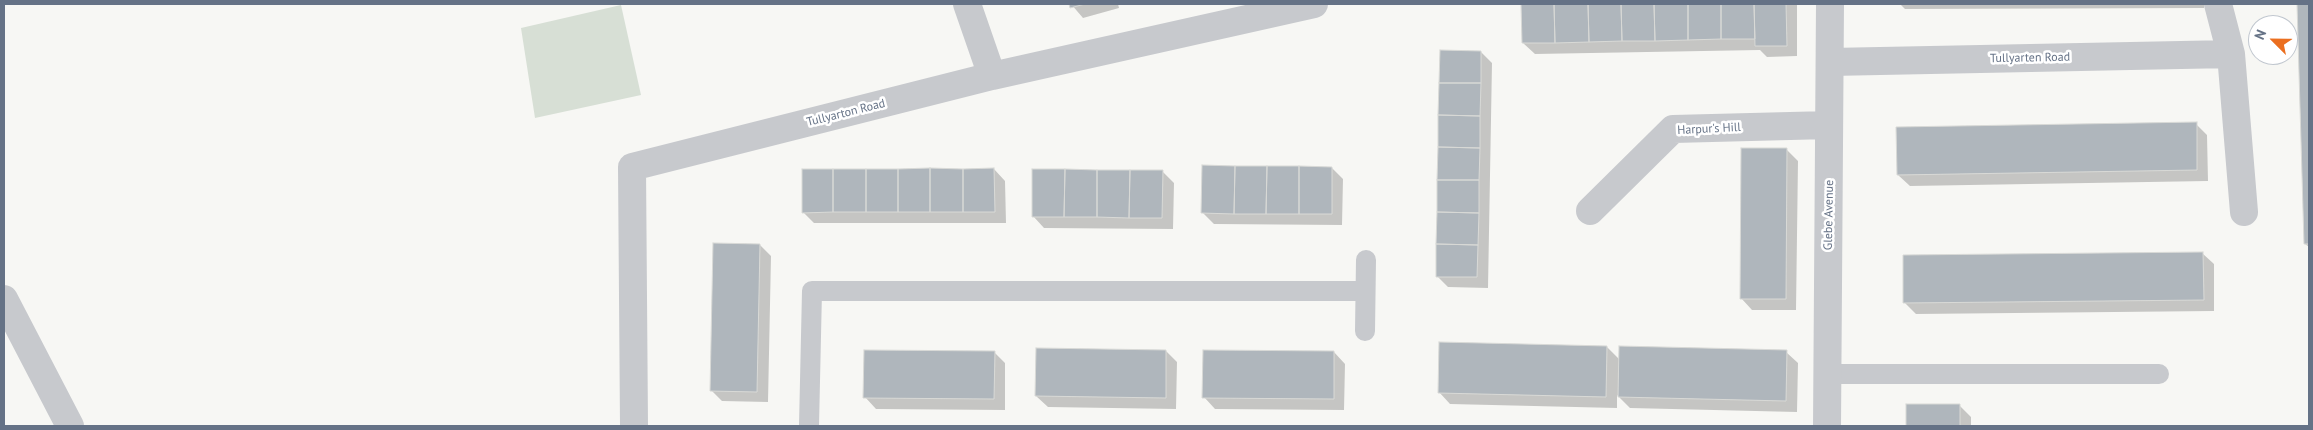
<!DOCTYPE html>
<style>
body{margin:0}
#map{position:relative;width:2313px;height:430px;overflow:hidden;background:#f7f7f4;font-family:"PT Sans",sans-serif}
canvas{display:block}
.frame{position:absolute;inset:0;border:5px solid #657286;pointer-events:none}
.north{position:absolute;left:2248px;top:15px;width:50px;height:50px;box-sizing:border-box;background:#fff;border:1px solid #c1c7cf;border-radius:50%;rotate:293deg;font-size:14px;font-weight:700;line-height:20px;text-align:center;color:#657286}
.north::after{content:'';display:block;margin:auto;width:18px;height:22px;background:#eb6f20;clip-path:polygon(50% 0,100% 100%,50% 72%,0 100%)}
</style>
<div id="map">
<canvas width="2313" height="430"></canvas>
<div class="frame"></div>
<div class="north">N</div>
</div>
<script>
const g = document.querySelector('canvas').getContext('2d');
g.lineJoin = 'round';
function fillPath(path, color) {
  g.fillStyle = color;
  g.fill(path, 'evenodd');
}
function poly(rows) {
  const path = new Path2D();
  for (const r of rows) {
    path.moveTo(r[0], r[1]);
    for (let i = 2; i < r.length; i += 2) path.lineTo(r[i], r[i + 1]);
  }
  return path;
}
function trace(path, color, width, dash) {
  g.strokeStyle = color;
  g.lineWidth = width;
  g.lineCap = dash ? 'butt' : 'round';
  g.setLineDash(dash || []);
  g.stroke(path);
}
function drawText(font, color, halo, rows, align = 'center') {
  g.font = font + ' "PT Sans",sans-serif';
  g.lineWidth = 5;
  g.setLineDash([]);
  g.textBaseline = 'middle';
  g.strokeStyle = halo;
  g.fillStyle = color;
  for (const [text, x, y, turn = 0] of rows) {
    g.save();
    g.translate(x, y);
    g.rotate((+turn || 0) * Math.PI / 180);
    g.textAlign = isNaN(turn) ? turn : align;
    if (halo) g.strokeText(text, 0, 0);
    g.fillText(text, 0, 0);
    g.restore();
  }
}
fillPath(poly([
 [621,5,641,95,535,118,521,28]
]), '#d7dfd5');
fillPath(poly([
 [1071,4,1118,4,1119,8,1083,18],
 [1522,4,1797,4,1797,56,1767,57,1760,50,1535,54,1523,43],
 [1900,4,2204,4,2204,8,1905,9],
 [2298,4,2309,4,2309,247,2305,244],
 [1481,52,1492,63,1488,288,1448,287,1437,276],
 [2196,124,2207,135,2208,181,1910,186,1898,175],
 [1787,150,1798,161,1796,310,1752,310,1741,298],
 [1332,168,1343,179,1342,225,1214,224,1202,212],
 [994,169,1005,181,1006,223,814,223,803,212],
 [1162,171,1174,183,1173,229,1044,228,1033,216],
 [760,245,771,256,768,402,722,401,711,390],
 [2202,253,2214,264,2214,311,1916,314,1904,302],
 [1607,347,1620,360,1786,352,1798,363,1797,412,1630,408,1617,395,1617,408,1450,404,1439,392],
 [1166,351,1177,362,1176,409,1048,407,1036,396],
 [994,352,1005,363,1005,410,876,409,865,397],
 [1334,352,1345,364,1344,410,1215,409,1204,397],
 [1907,405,1959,405,1971,417,1971,426,1907,426]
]), '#0003');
const building = poly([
 [1069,4,1085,4,1070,8,1069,4],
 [1521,4,1554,4,1555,43,1522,43,1521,4],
 [1554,4,1588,4,1589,42,1555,43,1554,4],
 [1588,4,1621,4,1622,41,1589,42,1588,4],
 [1621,4,1654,4,1655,41,1622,41,1621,4],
 [1654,4,1688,4,1688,40,1655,41,1654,4],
 [1688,4,1721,4,1721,39,1688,40,1688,4],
 [1721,4,1754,4,1755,39,1721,39,1721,4],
 [1754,4,1786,4,1787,46,1755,46,1754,4],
 [2297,4,2309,4,2309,244,2304,244,2297,4],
 [1440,50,1481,51,1481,83,1439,83,1440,50],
 [1439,83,1481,83,1480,116,1438,115,1439,83],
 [1438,115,1480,116,1480,148,1438,147,1438,115],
 [2197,122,2197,170,1897,175,1896,127,2197,122],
 [1438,147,1480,148,1479,180,1437,180,1438,147],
 [1741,148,1787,148,1786,299,1740,299,1741,148],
 [1202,165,1235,166,1234,214,1201,213,1202,165],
 [1235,166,1267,166,1266,214,1234,214,1235,166],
 [1267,166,1299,166,1299,214,1266,214,1267,166],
 [1299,166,1332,167,1332,214,1299,214,1299,166],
 [930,168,963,169,963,212,930,212,930,168],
 [930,168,930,212,898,212,898,169,930,168],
 [994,168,995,212,963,212,963,169,994,168],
 [802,169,833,169,833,212,802,213,802,169],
 [833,169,866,169,866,212,833,212,833,169],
 [866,169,898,169,898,212,866,212,866,169],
 [1032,169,1065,169,1064,217,1032,217,1032,169],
 [1065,169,1097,170,1097,217,1064,217,1065,169],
 [1097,170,1130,170,1129,218,1097,217,1097,170],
 [1130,170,1163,170,1162,218,1129,218,1130,170],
 [1437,180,1479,180,1479,213,1437,212,1437,180],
 [1437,212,1479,213,1478,245,1436,244,1437,212],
 [713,243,760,244,757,392,710,391,713,243],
 [1436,244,1478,245,1477,277,1436,277,1436,244],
 [2203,252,2204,300,1903,303,1903,255,2203,252],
 [1439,342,1607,346,1606,397,1438,393,1439,342],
 [1619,346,1787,350,1786,401,1618,397,1619,346],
 [1036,348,1166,350,1166,398,1035,396,1036,348],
 [864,350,995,351,994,399,863,398,864,350],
 [1203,350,1334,351,1334,399,1202,398,1203,350],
 [1906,404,1960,404,1960,426,1906,426,1906,404]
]);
fillPath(building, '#afb6bc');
trace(building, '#d8d9d6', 1);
trace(poly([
 [1365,331,1366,260],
 [1828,374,2159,374],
 [809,426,812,291,1365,291]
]), '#c7c9cd', 20);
trace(poly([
 [967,4,992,76],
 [2218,4,2231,54,2244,212],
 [1830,62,2231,54],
 [1590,211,1673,129,1829,125],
 [4,299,70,426],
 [634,426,632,167,992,76,1314,4],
 [1827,426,1830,4]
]), '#c7c9cd', 28);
drawText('12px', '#657286', '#fff', [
 ["Tullyarten Road",2030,58,-1],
 ["Tullyarton Road",846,113,-14],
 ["Harpur's Hill",1709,129,-3],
 ["Glebe Avenue",1829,215,-89]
]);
</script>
